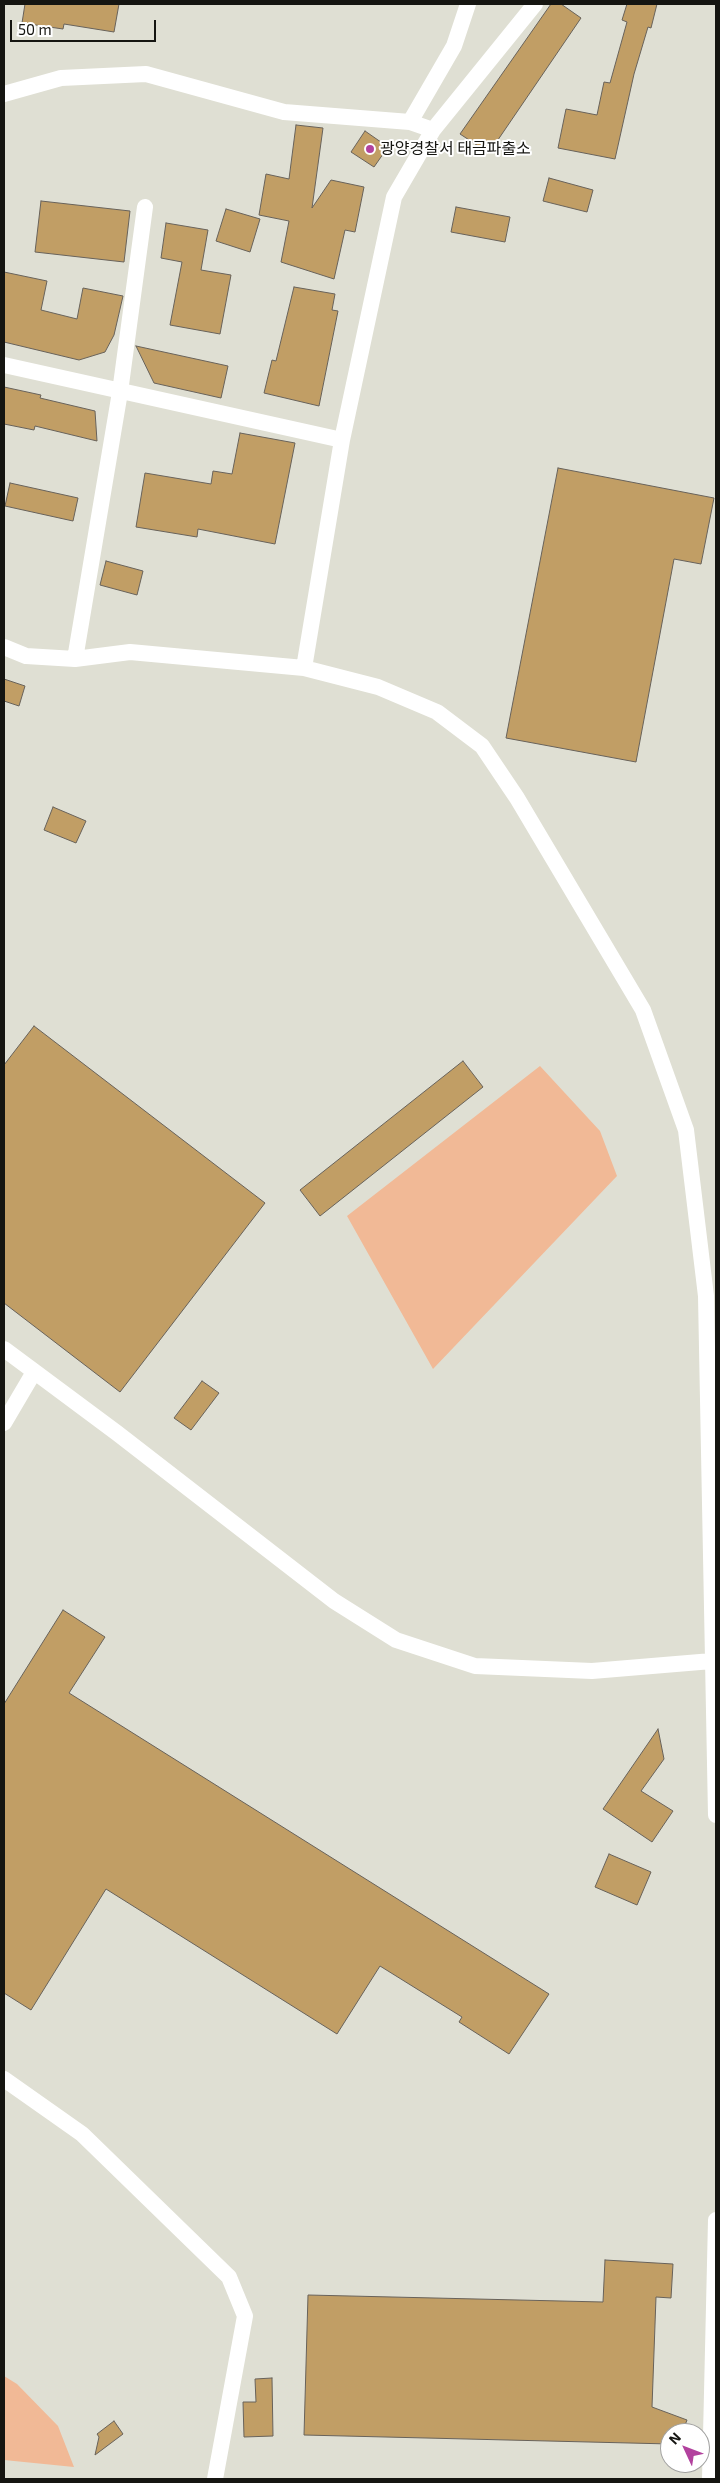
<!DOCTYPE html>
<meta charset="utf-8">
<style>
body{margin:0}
#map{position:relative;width:720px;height:2483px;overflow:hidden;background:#dfdfd3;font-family:"Exo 2",sans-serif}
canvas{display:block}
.frame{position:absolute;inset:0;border:5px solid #151511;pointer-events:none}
.north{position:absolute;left:660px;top:2423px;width:50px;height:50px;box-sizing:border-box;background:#fff;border:1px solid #a1a1a0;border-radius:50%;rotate:313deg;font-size:14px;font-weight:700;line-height:20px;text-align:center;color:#151511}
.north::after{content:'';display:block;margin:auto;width:18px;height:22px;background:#b2429e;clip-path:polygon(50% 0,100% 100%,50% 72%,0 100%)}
.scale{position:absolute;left:10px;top:20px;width:146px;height:22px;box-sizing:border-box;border:2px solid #151511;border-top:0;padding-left:6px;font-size:15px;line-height:18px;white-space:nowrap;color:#151511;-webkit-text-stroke:4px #fff;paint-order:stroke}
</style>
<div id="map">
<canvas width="720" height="2483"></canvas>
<div class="frame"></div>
<div class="north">N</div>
<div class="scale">50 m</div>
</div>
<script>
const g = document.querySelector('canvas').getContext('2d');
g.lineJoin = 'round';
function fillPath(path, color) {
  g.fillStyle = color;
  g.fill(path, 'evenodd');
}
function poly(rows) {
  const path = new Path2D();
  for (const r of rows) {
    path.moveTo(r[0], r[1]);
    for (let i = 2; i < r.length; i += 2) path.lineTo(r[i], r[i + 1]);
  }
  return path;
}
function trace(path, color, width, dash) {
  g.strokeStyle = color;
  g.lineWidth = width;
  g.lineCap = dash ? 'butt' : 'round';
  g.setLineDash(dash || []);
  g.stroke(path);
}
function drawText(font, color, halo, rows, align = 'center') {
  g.font = font + ' "Exo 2","Noto Sans KR",sans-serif';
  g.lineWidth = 4;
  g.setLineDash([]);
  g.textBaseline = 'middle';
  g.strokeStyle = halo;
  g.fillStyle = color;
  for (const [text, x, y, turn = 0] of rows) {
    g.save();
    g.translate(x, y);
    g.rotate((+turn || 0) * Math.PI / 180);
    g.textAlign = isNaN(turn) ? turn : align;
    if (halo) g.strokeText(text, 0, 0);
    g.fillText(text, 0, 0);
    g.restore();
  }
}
fillPath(poly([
 [540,1066,600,1131,617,1176,433,1369,347,1216],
 [4,2376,17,2384,58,2426,74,2467,4,2460]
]), '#f1b996');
const building = poly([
 [25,4,119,4,114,32,64,24,63,29,22,23,25,4],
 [551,4,561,4,581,18,489,153,460,134,551,4],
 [627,4,657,4,651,28,648,27,634,74,615,159,558,148,566,109,597,115,604,82,610,83,627,22,622,20,627,4],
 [296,125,323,128,312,208,331,180,364,187,355,232,345,230,334,279,281,262,289,221,259,215,266,174,289,179,296,125],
 [365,131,388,147,374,167,351,152,365,131],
 [549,178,593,190,587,212,543,201,549,178],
 [41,201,130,211,124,262,35,252,41,201],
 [456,207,510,217,505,242,451,232,456,207],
 [226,209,260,219,250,252,216,241,226,209],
 [166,223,208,230,201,270,231,275,220,334,170,325,182,262,161,258,166,223],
 [4,272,47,281,41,310,77,319,83,288,123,296,114,335,105,352,79,360,4,342,4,272],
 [294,287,335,294,332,310,338,311,319,406,264,393,272,360,276,361,294,287],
 [136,346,228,366,221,398,154,383,136,346],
 [4,387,41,395,40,398,95,411,97,441,35,426,34,430,4,424,4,387],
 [240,433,295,443,275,544,198,529,197,537,136,527,145,473,211,484,213,471,232,474,240,433],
 [558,468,714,498,701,564,674,559,636,762,506,738,558,468],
 [10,483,78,498,73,521,5,506,10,483],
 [106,561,143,571,137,595,100,585,106,561],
 [4,679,25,686,19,706,4,701,4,679],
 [53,807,86,821,76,843,44,830,53,807],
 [34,1026,265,1203,120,1392,4,1303,4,1065,34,1026],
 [463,1061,483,1087,320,1216,300,1190,463,1061],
 [202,1381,219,1393,191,1430,174,1418,202,1381],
 [63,1610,105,1637,69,1693,549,1994,509,2054,459,2022,462,2017,380,1966,337,2034,106,1889,31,2010,4,1993,4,1704,63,1610],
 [658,1729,664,1759,641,1791,673,1811,652,1842,603,1809,658,1729],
 [609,1854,651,1872,637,1905,595,1887,609,1854],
 [605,2260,673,2264,671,2298,656,2297,652,2407,687,2420,682,2433,670,2433,670,2444,304,2435,308,2295,603,2302,605,2260],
 [272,2378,273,2436,244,2437,243,2402,256,2402,255,2379,272,2378],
 [114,2421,123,2434,95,2455,99,2437,97,2434,114,2421]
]);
fillPath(building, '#c19e65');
trace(building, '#68625a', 1);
trace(poly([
 [535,4,433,130,394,197,342,440,304,668,378,687,437,712,482,746,517,798,643,1010,686,1130,706,1296,716,1815],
 [4,94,61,78,146,74,284,112,410,122,433,130],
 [410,122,454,46,468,4],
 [4,365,342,440],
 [4,647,26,656,75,659,130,652,304,668],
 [75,659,120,392,145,207],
 [4,1349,117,1433,334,1601,396,1640,475,1666,592,1671,712,1661],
 [4,1423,34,1372],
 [4,2079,82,2134,229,2277,245,2316,215,2479],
 [710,2479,716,2220]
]), '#fff', 16);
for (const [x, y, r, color] of [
 [370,149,5,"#b2429e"]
]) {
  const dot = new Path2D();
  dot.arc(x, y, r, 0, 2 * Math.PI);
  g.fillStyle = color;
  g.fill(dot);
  trace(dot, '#fff', 2);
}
drawText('16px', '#151511', '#fff', [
 ["광양경찰서 태금파출소",380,149]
], 'left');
</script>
